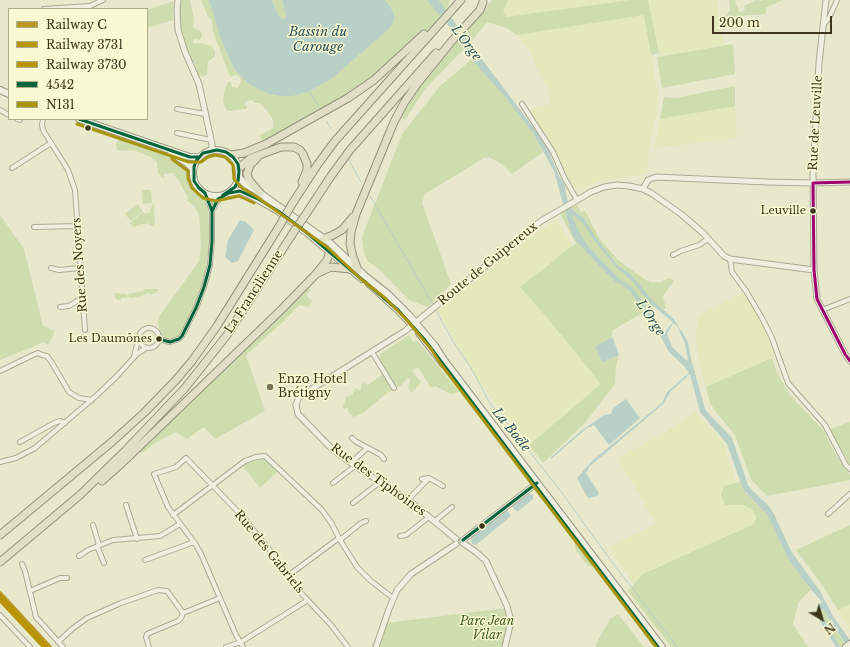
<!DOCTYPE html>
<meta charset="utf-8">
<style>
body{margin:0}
#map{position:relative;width:850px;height:647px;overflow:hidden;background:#e8e8cd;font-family:"Libre Baskerville",serif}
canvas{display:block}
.legend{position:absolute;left:8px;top:8px;width:140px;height:112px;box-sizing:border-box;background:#f9f9d2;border:1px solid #aeab89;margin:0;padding:5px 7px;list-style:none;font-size:12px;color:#3d361c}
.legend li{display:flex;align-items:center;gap:8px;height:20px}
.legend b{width:20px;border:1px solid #aeab89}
.north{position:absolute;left:802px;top:599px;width:40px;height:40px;-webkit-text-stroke:3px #f9f9d2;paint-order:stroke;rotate:142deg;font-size:11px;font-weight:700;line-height:16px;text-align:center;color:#3d361c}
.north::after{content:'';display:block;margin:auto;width:14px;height:18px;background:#3d361c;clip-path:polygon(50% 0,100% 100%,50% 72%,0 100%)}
.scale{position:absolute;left:712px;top:16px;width:120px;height:18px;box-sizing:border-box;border:2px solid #3d361c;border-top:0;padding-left:5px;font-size:12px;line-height:14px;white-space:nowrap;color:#3d361c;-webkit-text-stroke:3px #f9f9d2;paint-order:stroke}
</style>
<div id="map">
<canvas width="850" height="647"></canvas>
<ul class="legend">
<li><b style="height:5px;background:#bb9826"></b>Railway C</li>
<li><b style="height:5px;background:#b99406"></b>Railway 3731</li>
<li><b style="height:5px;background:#b99406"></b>Railway 3730</li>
<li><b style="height:5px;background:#00643c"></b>4542</li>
<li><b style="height:5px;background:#a8950d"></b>N131</li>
</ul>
<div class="north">N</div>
<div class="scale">200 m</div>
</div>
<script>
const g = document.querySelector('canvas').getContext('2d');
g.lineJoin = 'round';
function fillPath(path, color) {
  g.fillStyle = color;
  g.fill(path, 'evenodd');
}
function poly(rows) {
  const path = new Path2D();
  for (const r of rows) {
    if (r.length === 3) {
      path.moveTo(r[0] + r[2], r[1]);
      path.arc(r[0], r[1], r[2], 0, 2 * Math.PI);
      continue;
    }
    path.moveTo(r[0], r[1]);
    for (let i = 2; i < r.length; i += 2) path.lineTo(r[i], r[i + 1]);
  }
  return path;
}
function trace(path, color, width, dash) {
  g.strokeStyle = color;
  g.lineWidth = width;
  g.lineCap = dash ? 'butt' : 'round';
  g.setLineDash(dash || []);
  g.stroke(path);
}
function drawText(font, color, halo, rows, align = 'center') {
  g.font = font + ' "Libre Baskerville",serif';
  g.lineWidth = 3;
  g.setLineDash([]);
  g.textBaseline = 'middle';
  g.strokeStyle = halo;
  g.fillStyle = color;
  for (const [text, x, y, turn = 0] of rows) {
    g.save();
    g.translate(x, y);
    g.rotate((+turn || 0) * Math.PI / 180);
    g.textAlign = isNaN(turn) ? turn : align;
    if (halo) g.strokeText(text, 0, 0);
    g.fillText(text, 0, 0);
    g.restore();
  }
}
fillPath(poly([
 [508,0,630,0,506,17,503,11],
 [648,0,717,0,724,45,660,56],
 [644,15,658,96,657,114,650,137,647,174,603,180,578,190,569,182,555,149,526,110,550,104,549,91,537,69,530,51,517,35],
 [735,106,737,138,654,148,660,119],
 [557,219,572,246,520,287,545,315,601,384,529,445,479,383,438,311,528,239],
 [742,293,748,299,765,329,772,350,772,358,706,387,697,352,696,334,698,316],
 [695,411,724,444,736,483,724,486,743,505,754,510,756,517,754,524,643,574,634,584,608,547,656,524,618,458,666,432],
 [850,604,850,631,838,610]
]), '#e4e9bc');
fillPath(poly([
 [180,0,190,0,194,18,193,27,201,32,202,35,200,40,194,39,193,40,193,43,196,44,200,43,211,46,215,51,215,56,208,62,207,74,203,77,197,74,196,65,189,57,180,32,179,18],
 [201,0,209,0,223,43,232,65,239,75,271,94,286,96,313,90,339,72,389,29,392,25,395,17,391,8,385,0,450,0,447,8,435,23,410,49,363,86,264,142,259,136,273,128,274,122,269,113,260,103,255,103,252,100,247,101,244,104,247,107,246,109,228,111,226,109,223,102,224,93,228,82,231,82,232,87,238,88,241,82,240,77,236,75,230,77,213,32,212,20,208,16],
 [272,0,282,0,286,16,285,18,282,18,278,15],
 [492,0,508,0,503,11,506,17,630,0,648,0,659,53,651,55,644,15,517,35,507,28,487,22,470,43,425,89,405,120,401,117,418,89,446,54],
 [729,0,736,0,735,3,738,7,739,12,745,11,744,6,757,0,762,1,763,0,783,0,766,7,766,14,727,17,726,16,730,10],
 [174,1,173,20,147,28,147,10],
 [733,44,735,74,662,88,657,57],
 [472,59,505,97,533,133,543,152,512,174,503,165,489,157,484,158,425,194,422,203,451,284,428,307,409,300,378,268,368,262,364,253,362,237,402,134,440,86],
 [735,86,735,106,660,119,664,97,676,98],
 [123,139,165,155,183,165,187,169,192,187,204,200,208,210,210,241,205,275,197,302,186,324,178,337,175,340,168,340,163,337,160,332,158,322,159,317,199,261,201,244,199,215,195,207,187,200,188,198,179,181,173,173,164,174,164,177,162,177,158,173,157,162,151,157,134,150,119,151,117,149,116,144,118,140],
 [142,190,151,190,152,203,143,204],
 [153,203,154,203,155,227,149,224,149,220,148,224,142,224,134,227,128,222,130,223,143,212,145,214,150,212],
 [137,204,143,211,131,221,125,214],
 [577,205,581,212,585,211,599,238,618,260,644,279,651,282,660,282,670,278,674,281,663,296,666,309,652,307,613,330,611,338,595,346,602,362,619,355,616,367,615,384,585,423,543,463,529,445,601,384,545,315,520,287,551,263,566,250,576,244,560,213],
 [0,215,24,249,43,326,55,331,49,344,47,345,44,342,0,360],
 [308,288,311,290,306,294,312,301,311,304,309,307,299,305,285,320,246,355,265,411,215,439,204,427,187,439,176,432,153,444,144,452,140,453,139,450],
 [145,289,157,289,158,291,151,295,149,293,137,297,129,298,128,294,144,291],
 [114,293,127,294,128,298,121,298,121,300,119,300,116,299],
 [409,335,413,342,417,341,421,345,459,392,451,394,435,386,431,388,418,367,412,371,421,382,412,393,408,388,410,380,408,378,400,386,387,393,363,413,353,417,348,411,348,408,344,409,342,406,345,403,345,398,353,394,353,391,356,388,359,390,361,389,361,385,363,383,368,385,383,374,379,355],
 [772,358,778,375,791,396,824,431,834,452,850,475,850,480,767,496,751,479,735,435,716,412,710,403,706,387],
 [850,422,850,465,830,429],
 [263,459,269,462,278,471,260,488,243,466,247,463],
 [740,482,745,492,755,501,767,514,789,560,811,590,806,594,798,603,793,624,808,647,671,647,628,591,643,574,754,524,756,517,753,510,743,505,726,505,721,495,724,486],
 [850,525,850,604,838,610,823,586,796,550],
 [575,543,577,543,593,564,591,567,587,565,575,549],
 [506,608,509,621,503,647,379,647,386,623],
 [824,609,835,630,847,646,846,647,840,647,838,644,821,614,820,610],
 [618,614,644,647,596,647,596,644,610,619]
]), '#cedcae');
fillPath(poly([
 [209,0,272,0,278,15,284,19,286,17,282,0,385,0,391,8,395,17,393,23,389,29,330,80,310,91,292,96,281,96,269,94,254,87,246,81,236,71,231,63,220,36],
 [427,0,437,0,444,11,439,15],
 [462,33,546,144,559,176,564,183,568,202,563,204,554,171,533,133,505,97,475,63,458,39],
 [571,206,574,211,584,219,597,239,617,265,631,275,652,300,674,319,677,324,675,325,673,323,667,334,672,347,686,360,688,360,685,343,679,331,681,330,688,342,691,359,705,409,710,415,732,438,748,485,751,489,768,505,774,514,791,551,798,561,820,591,834,618,850,640,850,647,848,647,838,633,823,609,820,610,821,614,840,647,836,647,821,623,818,617,819,613,817,607,818,605,822,602,805,582,789,560,767,514,743,489,727,444,700,412,690,374,671,391,663,404,589,467,586,473,599,493,597,496,589,498,586,495,577,478,592,461,662,403,667,392,689,373,684,366,669,352,657,330,631,292,624,286,616,282,607,274,580,245,572,235,565,209],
 [573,215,582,222,594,240,615,266,632,281,652,305,673,322,665,332,632,287,618,278,588,246,579,232,573,218],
 [240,220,246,222,254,230,238,261,232,263,225,257,228,240],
 [611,338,613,338,619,355,602,362,595,346],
 [626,399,640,418,609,445,594,425,587,428,551,459,550,458,581,431,604,415,611,414,613,408],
 [529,494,533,495,533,499,517,512,512,506],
 [507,510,511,516,476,545,472,544,471,538]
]), '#b9d0c7');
trace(poly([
 [309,91,321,110],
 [327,122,331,129],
 [349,160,361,182],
 [370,196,434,306],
 [640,286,651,299],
 [435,309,454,343,471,368,491,405,508,424,559,489,609,558,677,647],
 [676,323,680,331]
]), '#b9d0c7', 1);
trace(poly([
 [434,0,462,38]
]), '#b9d0c7', 7);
const minor = poly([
 [44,9,90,6,103,0],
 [824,24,829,18,837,0],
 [522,104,553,152,564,177,577,200],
 [177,109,205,114],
 [0,110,9,115],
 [17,119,20,120],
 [43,119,42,125,43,130,68,170,75,190,85,330],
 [177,133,211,140],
 [12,168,51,143],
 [212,211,216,203,223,195],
 [34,227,78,226],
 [673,255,681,251,699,245,708,239],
 [730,259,732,272,746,291,762,318,772,338,788,383,825,425,846,465,850,469],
 [51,268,59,270,80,268],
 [60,307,69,306,82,298],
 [822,310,850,299],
 [149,338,10],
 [159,339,170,342,179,339,182,336,196,308,204,287,210,265,212,241,212,211,205,193],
 [372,352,394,388],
 [134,357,137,344,139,340],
 [0,371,33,355,38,353,42,355,47,356,52,363,69,392,79,398,92,400],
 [352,438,355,441,381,455,384,459],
 [20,442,54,423,60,421,65,423],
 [0,462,16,458,35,448,96,396,117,376,137,354,146,348],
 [351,463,367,448],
 [422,479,429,478],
 [333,483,355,466],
 [408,500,429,478,443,486],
 [353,503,380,482],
 [126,505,137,539],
 [828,514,850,494],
 [173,515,245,461,256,457,265,456,322,510,332,524,340,540,357,567,371,581,393,598],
 [435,521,452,507],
 [93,525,99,545],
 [400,536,406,535,429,517],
 [340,540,361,523,366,521],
 [97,546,104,563],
 [79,556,88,550,113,540,160,536,180,524],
 [145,560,194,542],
 [22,564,25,571,36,617,63,647],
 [289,575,339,538],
 [30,591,60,578,67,578],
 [0,615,30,647],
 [58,642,72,629,87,618,121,603,158,590,167,591,183,613,220,598],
 [149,647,146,637,147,634,178,621,181,618,183,613],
 [226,647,241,642,308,600],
 [243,647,236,635,201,554,196,545,168,507,154,474,176,467,186,458,242,516,272,553,302,594,331,625,348,647]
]);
const tertiary = poly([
 [178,0,177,10,178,30,185,52,199,84,212,144,212,150],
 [826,0,819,63,813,174,814,270,817,299,845,354,850,361],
 [643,189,648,180,656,177,767,182,813,183,850,182],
 [456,539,412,503,351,463,331,448,298,414,296,405,299,397,405,331,541,221,591,192,604,187,617,185,629,186,643,189,651,193,681,214,703,233,724,256,730,259,814,270],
 [463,540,537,483],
 [463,543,476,552,486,561,507,606,511,621,505,647],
 [376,647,389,609,397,590,411,574,456,544]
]);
const secondary = poly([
 [0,90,9,94],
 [79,119,190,157,199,157],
 [216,173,23],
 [171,153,187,163,193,169],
 [239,177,245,184,260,193,330,243,364,275,388,294,409,315,435,346,444,360,662,647],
 [229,193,240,191,248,194,278,211,306,232,362,279],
 [369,284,398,310,413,326],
 [419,333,443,364],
 [846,647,850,644]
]);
const trunk = poly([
 [231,155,244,153,266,144,348,98,374,80,424,34],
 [257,158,250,165,247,174,249,180,260,193],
 [239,168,251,158,281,147,294,147,300,150,303,154,307,164,307,170,302,182],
 [292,204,318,164,335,141,461,0],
 [306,214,331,176,350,150,436,53],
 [323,239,333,235,342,230,353,217],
 [358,270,353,257,350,244,351,232,356,214,394,122,404,103,417,84,451,42,480,10,483,2],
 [318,273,331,267,350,269],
 [102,481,120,465,282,309,316,274,327,260,330,252],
 [0,535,113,441,145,412,176,380,192,361,217,326,280,225],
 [0,562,80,495,125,451,185,388,227,335,293,233]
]);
trace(minor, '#adab96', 6);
trace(tertiary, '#adab96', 7);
trace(secondary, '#9d9a86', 8);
trace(trunk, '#93917d', 9);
trace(minor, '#efefe0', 4);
trace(tertiary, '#efefe0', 5);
trace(secondary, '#efefe0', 6);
trace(trunk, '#e1e0c7', 7);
const trunkBridge = poly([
 [280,225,292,204],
 [293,233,306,214]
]);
trace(trunkBridge, '#93917d', 9, []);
trace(trunkBridge, '#e1e0c7', 7);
trace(poly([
 [79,119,190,157,199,157],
 [205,193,199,188,194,181,194,167,196,161,203,153,217,150,226,152,233,157,238,164,239,171,238,181,235,187,223,195],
 [212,211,218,199,229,193,240,191,260,200,278,211,306,232,398,310,424,339,658,647],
 [159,339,170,342,179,339,182,336,196,308,204,287,210,265,212,241,212,211,205,193],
 [463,540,537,483]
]), '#00643c', 3);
trace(poly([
 [77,124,189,162,201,162,208,157,215,155,225,157,233,165,234,179,242,188,257,197,327,247,361,279,385,298,405,318,431,349,440,363,656,647],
 [172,159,188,171,188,178,192,188,203,198,216,201,239,196,254,203]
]), '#a8950d', 3);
trace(poly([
 [850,182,813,183,814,270,817,299,845,354,850,361]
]), '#a0006e', 3);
trace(poly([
 [0,593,50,647]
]), '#bb9826', 4);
trace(poly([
 [0,600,44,647]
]), '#b99406', 4);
trace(poly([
 [0,596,47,647]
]), '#b99406', 4);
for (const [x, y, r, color] of [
 [88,128,3.5,"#3d361c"],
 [813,211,3.5,"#3d361c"],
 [159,339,3.5,"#3d361c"],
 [270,387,4,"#79745a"],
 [482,526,3.5,"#3d361c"]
]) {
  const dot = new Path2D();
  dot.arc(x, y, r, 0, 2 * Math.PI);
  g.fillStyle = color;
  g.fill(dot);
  trace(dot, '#f9f9d2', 1.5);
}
drawText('11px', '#3d361c', '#f9f9d2', [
 ["Leuville",806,211],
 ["Les Daumônes",152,339]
], 'right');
drawText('12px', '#3d361c', '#f9f9d2', [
 ["Rue de Leuville",816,123,-87],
 ["Route de Guipereux",488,264,-39],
 ["Rue des Noyers",80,265,-94],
 ["La Francilienne",254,292,-57],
 ["Rue des Tiphoines",378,480,36],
 ["Rue des Gabriels",269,552,51]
]);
drawText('12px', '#3d361c', '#f9f9d2', [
 ["Enzo Hotel",278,380],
 ["Brétigny",278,394]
], 'left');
drawText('italic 12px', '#3b5c20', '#f9f9d2', [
 ["Parc Jean",487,622],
 ["Vilar",487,636]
]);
drawText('italic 13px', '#2a525f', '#f9f9d2', [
 ["Bassin du",318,32],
 ["Carouge",318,47],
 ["L'Orge",466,43,53],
 ["L'Orge",650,318,56],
 ["La Boële",511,430,51]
]);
</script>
